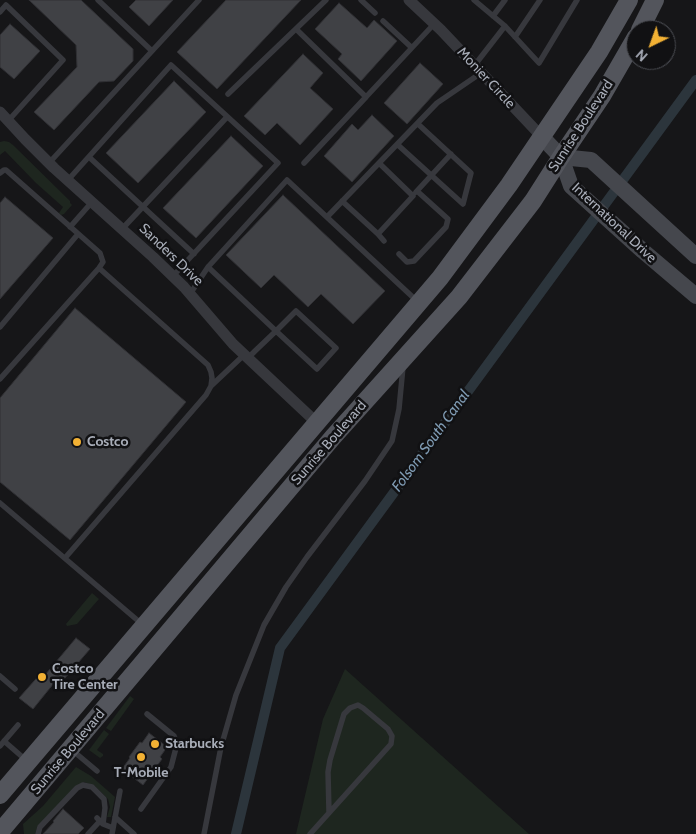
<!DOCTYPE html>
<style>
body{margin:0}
#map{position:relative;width:696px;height:834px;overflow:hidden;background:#161618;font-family:Cabin,sans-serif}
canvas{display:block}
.north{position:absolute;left:626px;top:20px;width:50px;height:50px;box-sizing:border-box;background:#111113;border:1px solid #4d4f55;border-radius:50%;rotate:222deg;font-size:14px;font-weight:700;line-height:20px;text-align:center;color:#a8adb8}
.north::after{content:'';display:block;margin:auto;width:18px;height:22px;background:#f2b134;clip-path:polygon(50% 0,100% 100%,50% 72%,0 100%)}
</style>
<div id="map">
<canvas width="696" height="834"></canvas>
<div class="north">N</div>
</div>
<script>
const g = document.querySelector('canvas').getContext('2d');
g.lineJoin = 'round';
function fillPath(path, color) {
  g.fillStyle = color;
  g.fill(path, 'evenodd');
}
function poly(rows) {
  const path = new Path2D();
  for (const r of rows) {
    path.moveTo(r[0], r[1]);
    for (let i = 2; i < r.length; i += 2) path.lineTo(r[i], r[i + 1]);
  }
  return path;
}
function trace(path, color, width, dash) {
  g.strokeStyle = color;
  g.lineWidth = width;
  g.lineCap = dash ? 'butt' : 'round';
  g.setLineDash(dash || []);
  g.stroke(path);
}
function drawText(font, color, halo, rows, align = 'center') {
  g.font = font + ' Cabin,sans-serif';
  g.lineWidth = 5;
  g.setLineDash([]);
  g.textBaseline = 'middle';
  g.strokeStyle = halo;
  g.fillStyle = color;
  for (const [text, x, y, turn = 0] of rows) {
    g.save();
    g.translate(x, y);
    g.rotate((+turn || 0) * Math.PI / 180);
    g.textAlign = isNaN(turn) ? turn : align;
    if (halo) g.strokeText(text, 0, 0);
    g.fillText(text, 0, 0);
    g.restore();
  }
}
fillPath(poly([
 [4,141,9,142,13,145,70,201,70,203,72,205,64,214,61,215,59,213,63,207,36,183,5,151,0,155,0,142],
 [92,593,99,599,77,624,67,626,66,624],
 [345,669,529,834,296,834,323,719],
 [130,696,134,699,111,731,106,728],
 [104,730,109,734,97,750,103,754,103,756,100,758,89,750],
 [76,767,91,776,115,797,111,817,107,817,110,807,108,799,95,786,84,782,38,826,35,834,24,834,23,824,43,806]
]), '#1e261f');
trace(poly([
 [236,834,280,648,696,80]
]), '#2c353c', 10);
const building = poly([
 [29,0,81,0,133,49,133,61,114,81,99,82,54,130,34,112,77,67,76,45,29,0],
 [136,0,173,0,149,26,129,7,136,0],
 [226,0,301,0,217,89,177,52,226,0],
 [339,3,367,28,374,20,397,41,361,81,338,59,342,54,315,29,339,3],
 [10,24,40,51,14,79,0,67,0,35,10,24],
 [303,54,323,73,310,88,333,109,300,145,277,123,265,135,244,116,303,54],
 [420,63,443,84,407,124,384,103,420,63],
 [174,81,206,112,138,183,106,153,174,81],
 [372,115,394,136,352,182,324,156,352,124,358,130,372,115],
 [231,136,263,166,196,238,163,208,231,136],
 [283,195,385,291,353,324,321,294,308,307,274,275,261,288,226,255,283,195],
 [5,197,53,238,0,299,0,203,5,197],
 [75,308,186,402,70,540,0,482,0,398,75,308],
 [76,638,90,649,58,686,54,683,33,709,19,698,42,672,45,675,76,638],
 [149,733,167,747,160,757,162,759,143,785,122,769,130,758,129,757,140,742,142,743,149,733],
 [63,809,84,828,78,834,43,834,54,822,53,821,63,809]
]);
fillPath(building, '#404145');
trace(building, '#303034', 1);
trace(poly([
 [98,0,152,51],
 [361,0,375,13],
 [474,0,505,26,539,63,577,0],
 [0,12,6,5,63,60,8,121],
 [493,16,505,0],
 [383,21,411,47],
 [296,29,366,97,434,24],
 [515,37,540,0],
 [474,66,505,26],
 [228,94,326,0],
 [398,145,463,204,471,173,418,124],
 [89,157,194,254],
 [49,163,199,0],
 [304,163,366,97],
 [0,173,4,170,6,170,100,253,103,262,99,268,0,379],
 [68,180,171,65,278,163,173,276],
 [416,192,451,154],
 [342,201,378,234,413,196,379,163,437,103,481,73],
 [327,217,379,163],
 [70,227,92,202],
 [122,229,227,117],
 [378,234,384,241],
 [399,254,407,262,414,261,446,227,448,219,417,191],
 [190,294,208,267],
 [0,327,78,234],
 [248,358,255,351,276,331,296,311,336,348,317,369,276,331,208,267,287,180,418,302],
 [211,386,245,354],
 [0,503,143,625],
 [65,558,206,395,211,386,212,378,211,372,208,365,99,268],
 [0,676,15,689],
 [4,741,27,761],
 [0,746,18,725],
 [72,750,97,771],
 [141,809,171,767,177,744,174,736,147,714],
 [115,817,134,834],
 [97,818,103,824,113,828],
 [38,834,40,827,77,788,83,785,92,787,104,799,105,808,103,824],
 [88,834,100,821],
 [112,834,120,791],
 [204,834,221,747,236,695,264,625,286,587,307,557,365,481,392,441,399,409,403,367],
 [310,834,391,744,392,736,388,729,363,708,358,705,350,708,344,714,330,760,328,772,329,812]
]), '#37383d', 5.5);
trace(poly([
 [409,0,441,30,542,137],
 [0,112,25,139,54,168,153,257,184,287,233,344,317,423]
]), '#37383d', 11);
trace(poly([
 [542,137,561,157,571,186,643,251,696,296],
 [561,157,591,160,696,256]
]), '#45474d', 16);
trace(poly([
 [640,30,655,0],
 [0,795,440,278,509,185,599,52,629,0],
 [0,832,333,437,459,297,533,201,561,157,602,96,636,37]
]), '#53555c', 18);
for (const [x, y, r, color] of [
 [77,442,5,"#f2b134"],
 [42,677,5,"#f2b134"],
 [155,744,5,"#f2b134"],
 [141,757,5,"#f2b134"]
]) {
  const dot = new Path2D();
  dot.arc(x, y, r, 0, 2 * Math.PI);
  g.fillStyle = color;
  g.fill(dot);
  trace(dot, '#111113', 2);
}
drawText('14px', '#a8adb8', '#111113', [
 ["Monier Circle",486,78,47],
 ["Sunrise Boulevard",581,126,-57],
 ["International Drive",614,223,43],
 ["Sanders Drive",171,255,44],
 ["Sunrise Boulevard",329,443,-49],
 ["Sunrise Boulevard",68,752,-50]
]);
drawText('bold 14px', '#a8adb8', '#111113', [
 ["Costco",87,442],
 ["Costco",52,669],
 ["Tire Center",52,685],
 ["Starbucks",165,744],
 ["T-Mobile",141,773,"center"]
], 'left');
drawText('italic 15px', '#7f9bb3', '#111113', [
 ["Folsom South Canal",431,441,-54]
]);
</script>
